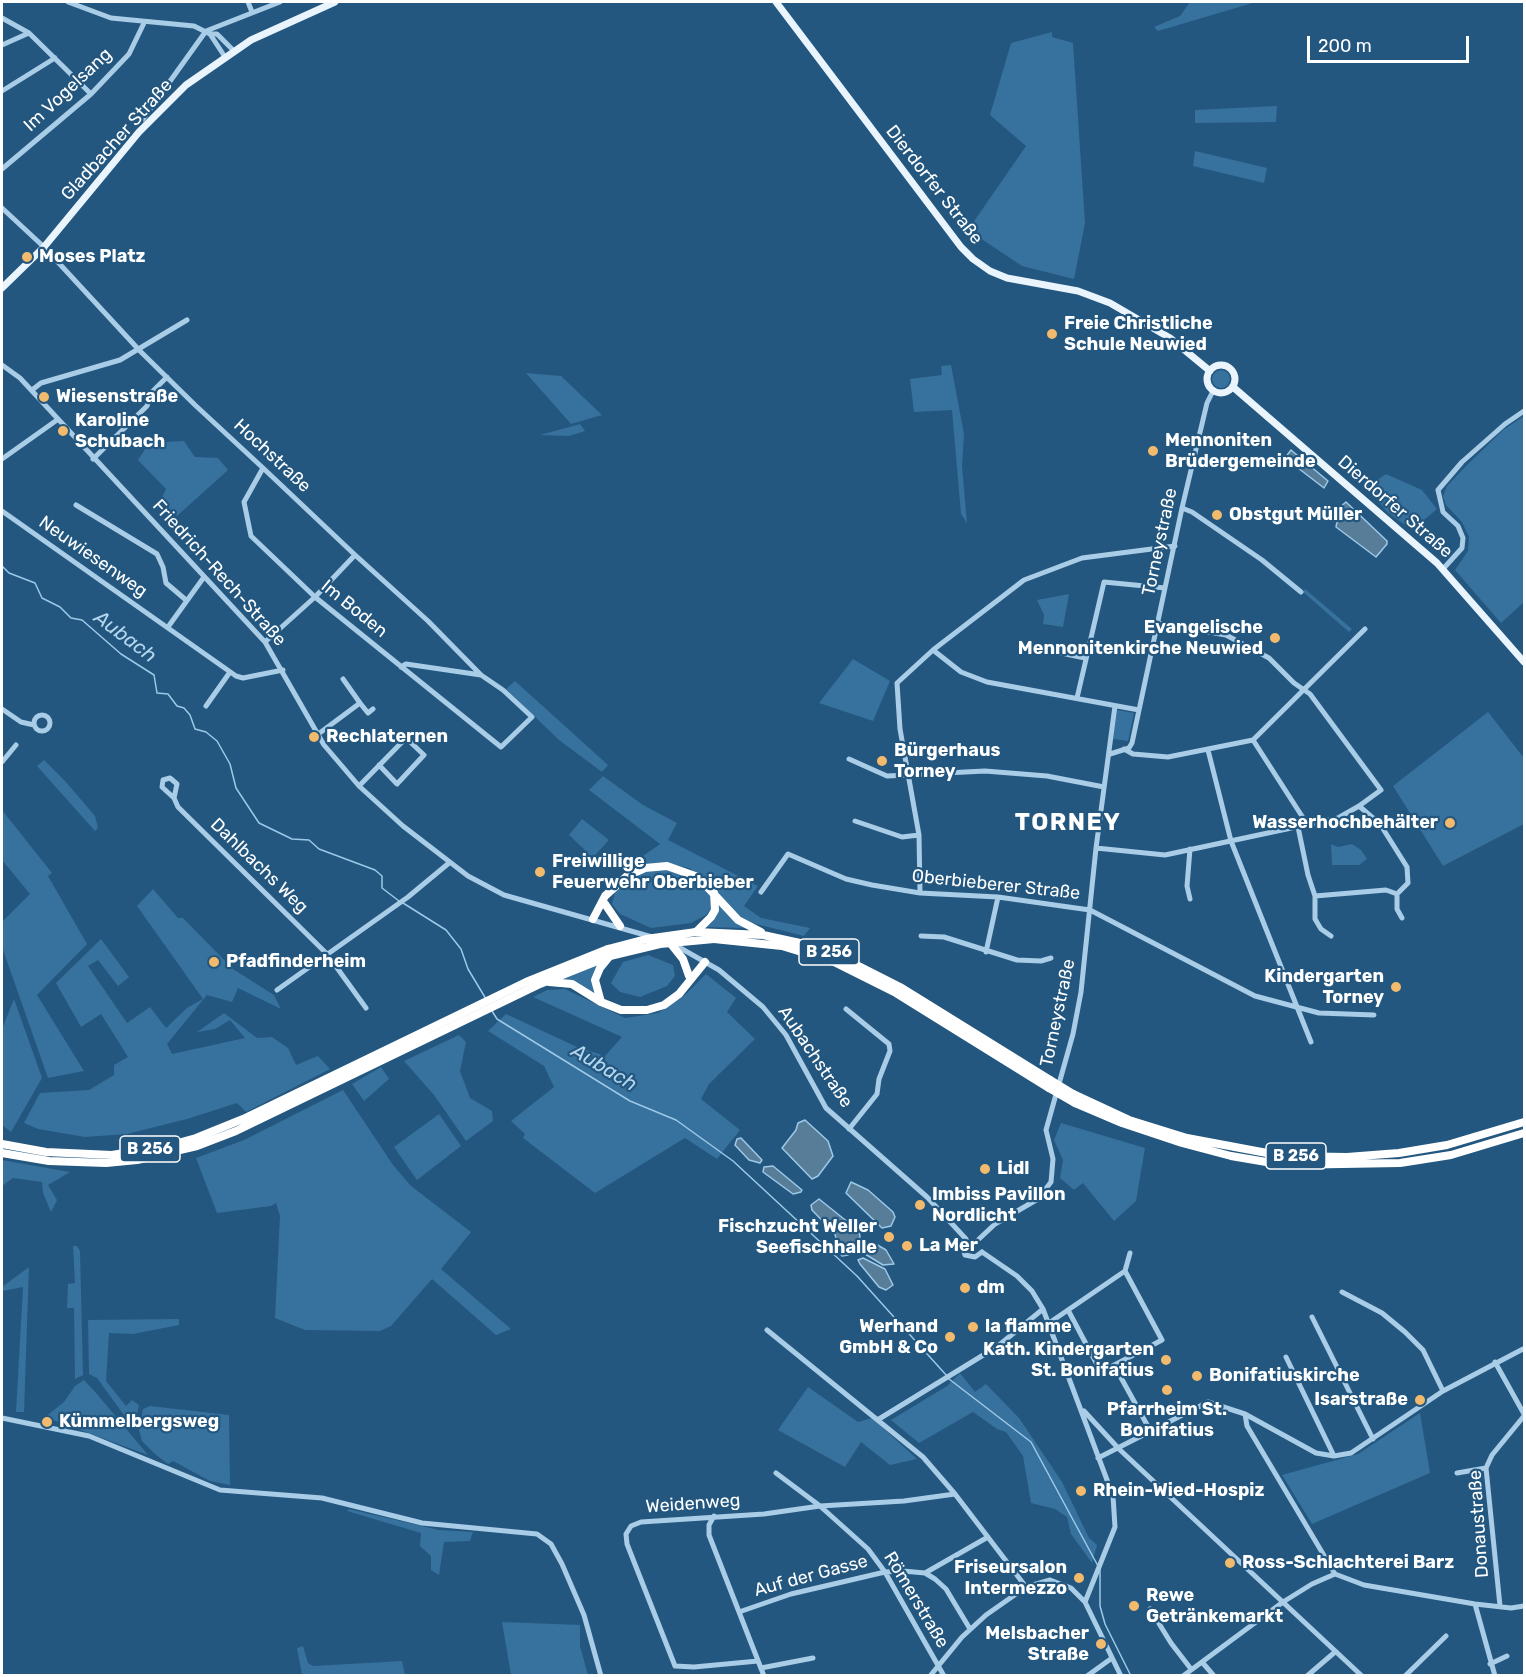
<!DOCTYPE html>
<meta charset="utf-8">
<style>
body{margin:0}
#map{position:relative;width:1526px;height:1677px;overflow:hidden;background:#23577f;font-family:Rubik,sans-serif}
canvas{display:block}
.frame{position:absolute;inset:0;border:3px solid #fff;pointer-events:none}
.scale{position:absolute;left:1307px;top:36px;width:162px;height:27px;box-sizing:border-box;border:3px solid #fff;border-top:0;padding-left:8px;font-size:18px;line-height:21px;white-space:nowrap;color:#fff;-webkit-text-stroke:4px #23577f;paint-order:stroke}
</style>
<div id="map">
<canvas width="1526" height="1677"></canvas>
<div class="frame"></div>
<div class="scale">200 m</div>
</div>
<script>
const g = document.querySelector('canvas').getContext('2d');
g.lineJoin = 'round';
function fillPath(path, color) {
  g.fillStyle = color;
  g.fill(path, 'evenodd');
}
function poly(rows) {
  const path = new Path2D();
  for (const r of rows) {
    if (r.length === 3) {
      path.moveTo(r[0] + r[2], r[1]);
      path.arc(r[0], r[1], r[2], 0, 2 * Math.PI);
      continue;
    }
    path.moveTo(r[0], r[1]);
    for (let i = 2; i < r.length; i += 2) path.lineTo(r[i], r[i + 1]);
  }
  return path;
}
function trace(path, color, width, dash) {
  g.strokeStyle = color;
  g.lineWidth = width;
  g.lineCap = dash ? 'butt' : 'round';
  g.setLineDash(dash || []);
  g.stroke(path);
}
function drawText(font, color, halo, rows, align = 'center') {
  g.font = font + ' Rubik,sans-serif';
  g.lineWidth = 4.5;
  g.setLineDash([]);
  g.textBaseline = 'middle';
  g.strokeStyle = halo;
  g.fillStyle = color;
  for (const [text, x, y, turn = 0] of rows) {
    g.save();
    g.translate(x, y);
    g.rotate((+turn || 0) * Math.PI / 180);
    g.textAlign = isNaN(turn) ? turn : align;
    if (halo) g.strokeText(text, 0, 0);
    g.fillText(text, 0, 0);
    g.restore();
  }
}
fillPath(poly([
 [1190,2,1256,2,1158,31,1154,27,1180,16],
 [1052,32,1052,37,1073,43,1085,223,1074,279,1022,266,968,230,1026,146,990,115,1011,43],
 [1277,106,1276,122,1195,123,1195,110],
 [1195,151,1267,168,1264,183,1193,166],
 [951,365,964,434,962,466,967,523,961,514,952,410,914,412,910,379,942,375,941,366],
 [1221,379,9],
 [526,373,561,376,602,415,571,424],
 [1524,416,1524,602,1501,623,1455,570,1468,551,1469,537,1462,522,1446,505,1443,496,1447,486,1466,466,1503,430],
 [580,424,585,431,569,436,540,435],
 [184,441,195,457,218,458,228,470,177,516,161,500,166,489,138,460,149,443],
 [1386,474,1422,490,1437,509,1412,530,1387,512,1367,487],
 [1305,589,1352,629,1349,632,1303,592],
 [1069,594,1063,627,1043,624,1044,615,1037,600],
 [853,659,890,681,873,721,819,703],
 [515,681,608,765,602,772,559,740,506,689],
 [1117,710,1134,713,1128,741,1113,739],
 [1488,712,1524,758,1524,824,1443,866,1393,786],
 [44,760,66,782,95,816,98,828,95,831,37,766],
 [603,776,643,805,677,823,668,840,758,886,744,906,761,918,810,928,804,936,748,922,731,910,709,882,689,868,667,863,643,865,640,858,660,844,589,790],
 [2,810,52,873,48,876,87,944,37,995,84,1071,48,1078,2,947,2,922,30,894,2,860],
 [582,819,609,840,585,866,580,861,588,853,569,835],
 [1331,844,1338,847,1352,844,1361,850,1367,859,1359,865,1332,865],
 [666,869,683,873,703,887,710,896,712,907,706,915,691,923,651,928,620,914,612,904,615,892,627,880,641,873],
 [153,889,178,918,183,918,233,969,274,995,281,1009,238,988,232,1002,207,995,167,1044,172,1054,245,1038,230,1020,215,1029,197,1032,224,1013,257,1038,272,1037,288,1048,296,1065,318,1056,330,1069,246,1112,237,1103,187,1119,127,1134,85,1137,38,1129,24,1123,40,1093,89,1090,114,1075,114,1065,128,1057,101,1014,81,1027,56,983,101,939,129,977,118,986,98,960,88,966,127,1023,150,1007,166,1028,187,1008,203,999,137,906],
 [717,902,726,913,744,928,706,927],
 [648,955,673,965,675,976,667,986,640,997,620,992,611,983,623,962],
 [598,965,592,983,598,997,564,979],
 [706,974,736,998,727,1012,755,1039,709,1084,701,1099,740,1130,717,1159,685,1138,595,1193,523,1138,525,1134,511,1121,554,1087,544,1066,488,1031,506,1014,575,1046,605,1056,622,1037,533,997,547,990,565,989,625,1018,658,1013,686,994],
 [14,999,42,1078,11,1132,2,1125,2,1029],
 [459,1035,466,1042,460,1071,470,1098,492,1111,493,1121,466,1141,434,1095,404,1061],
 [381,1067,389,1079,364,1101,352,1084],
 [343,1090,393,1165,411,1186,471,1232,441,1269,511,1329,496,1335,432,1279,391,1326,380,1331,305,1330,275,1318,280,1216,276,1203,271,1206,217,1213,196,1158,244,1140],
 [439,1114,461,1146,417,1180,394,1147],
 [1061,1123,1145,1148,1136,1201,1114,1221,1083,1183,1074,1190,1060,1178,1063,1160,1054,1140],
 [2,1160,70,1172,48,1185,57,1200,51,1212,43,1193,42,1182,13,1178,2,1186],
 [73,1246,77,1246,80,1251,83,1375,75,1379,74,1308,67,1308,68,1284,75,1283],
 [29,1267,24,1412,16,1412,23,1287,3,1291,3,1410,2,1287],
 [179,1319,179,1325,133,1334,109,1333,106,1381,126,1406,132,1400,139,1405,134,1429,97,1378,89,1374,88,1320],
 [960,1373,975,1392,986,1384,1019,1418,1062,1482,1089,1538,1097,1545,1092,1563,1071,1534,1067,1517,1055,1509,1031,1503,1023,1456,1006,1432,997,1429,973,1412,919,1443,891,1420,947,1386],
 [84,1380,97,1394,148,1455,45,1417,64,1402,75,1386],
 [808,1387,858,1422,872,1418,917,1459,890,1465,861,1442,845,1467,778,1430],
 [150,1406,229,1415,230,1485,210,1481,173,1461,168,1464,155,1454,142,1441,139,1430,143,1409],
 [1420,1413,1430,1473,1312,1524,1282,1475,1358,1454],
 [349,1509,439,1530,473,1532,470,1541,444,1542,439,1575,431,1570,431,1556,420,1546,421,1533,347,1511],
 [502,1622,580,1625,580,1646,588,1675,511,1675],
 [303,1646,308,1663,313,1666,402,1661,405,1675,302,1675,297,1648]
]), '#37719d');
const water = poly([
 [1291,450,1328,481,1324,488,1285,458,1291,450],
 [1346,502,1387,541,1387,544,1376,557,1336,527,1340,507,1346,502],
 [805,1120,828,1141,833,1156,818,1176,812,1179,782,1148,796,1130,798,1123,805,1120],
 [741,1138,762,1160,760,1163,749,1160,735,1145,737,1139,741,1138],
 [773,1166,802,1190,801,1192,793,1194,763,1172,764,1167,773,1166],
 [851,1182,868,1190,893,1212,895,1217,891,1226,882,1228,846,1193,851,1182],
 [819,1199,859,1231,860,1237,848,1255,842,1256,839,1252,835,1234,812,1210,811,1205,819,1199],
 [874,1243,886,1250,894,1264,883,1265,865,1254,874,1243],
 [863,1258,885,1269,893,1285,886,1290,879,1287,860,1264,858,1260,863,1258]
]);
fillPath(water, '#587d99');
trace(water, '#9dc9e8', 1.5);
trace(poly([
 [2,566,9,573,35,583,42,598,60,607,71,618,82,620,121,654,154,675,157,693,168,694,177,706,184,708,190,715,195,729,206,732,217,741,230,764,236,788,259,823,292,839,309,840,319,849,375,870,382,876,382,888,399,901],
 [403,903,446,930,461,949,468,969,486,999],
 [492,1011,497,1019,630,1101,676,1120,733,1161,857,1276,947,1376],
 [949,1379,1031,1442,1098,1566],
 [1100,1570,1100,1606,1105,1624,1131,1676]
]), '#9dc9e8', 1.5);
trace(poly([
 [68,2,111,18,194,26,210,34,225,57],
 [248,2,252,12],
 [2,18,29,33,91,94],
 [210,34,217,34,234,51],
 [2,45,29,33],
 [2,91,55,58],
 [143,119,206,31,280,2],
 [2,169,91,94,129,54,144,23],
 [2,208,44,247,140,351,195,405,263,468,354,554,428,621,481,675,503,690,532,717,501,747,315,597,251,536,244,502,263,468],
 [2,365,20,378,265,642,324,745,359,786,403,826,468,876,504,895,652,937],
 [32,390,41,383,120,360,187,320],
 [2,459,57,420],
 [93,459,147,406,152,392,167,377],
 [76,505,157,554,163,567,166,583,186,600],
 [1182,508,1192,512,1262,560,1301,592],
 [2,511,236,676,243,678,283,670],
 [1443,569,1462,548,1463,538,1458,526,1443,512,1438,490,1462,462,1505,424,1524,411],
 [168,627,204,577],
 [265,642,315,597,355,555],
 [1030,644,1037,648,1085,658],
 [933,650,961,672,987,682,1139,710],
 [401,667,406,664,481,675],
 [1077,698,1104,582,1165,588],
 [360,703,368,713,373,709],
 [206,706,230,672],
 [2,709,21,722,34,725],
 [42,723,8],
 [317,735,360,703,343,679],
 [1253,740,1307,824],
 [1124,749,1133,754,1168,757,1253,740,1365,629],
 [1208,750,1231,841,1311,1042],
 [1110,754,1129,748,1132,743,1182,508,1207,403,1213,391],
 [849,759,887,776,985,771,1047,776,1104,787],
 [2,762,16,745],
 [359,786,406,738,424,755,397,784,379,765],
 [174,798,177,784,170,778,163,780,162,787,174,798,178,807,327,954,366,1008],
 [1359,806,1380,824,1407,867,1408,883,1397,894,1397,909,1402,918],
 [855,821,902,837,919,835],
 [1298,827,1308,875,1315,896,1315,919,1321,929,1331,936],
 [1096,848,1165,855,1338,818,1359,806,1381,790,1310,694,1294,683,1269,658,1226,635,1158,623],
 [761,892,788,854,846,879,872,885,920,893,998,897,1090,910,1255,996,1319,1013,1374,1015],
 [920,893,919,835,900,729,897,683,933,650,1024,580,1082,558,1175,546],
 [1315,896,1386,890,1397,894],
 [1190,899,1187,886,1190,849],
 [921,936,944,937,1017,960,1041,961,1051,958],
 [675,945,719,970,763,1007,786,1035,826,1108,927,1197,966,1239],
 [986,952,998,897],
 [277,990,408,897,449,863],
 [846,1009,889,1044,890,1051,879,1079,877,1094,849,1129],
 [966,1239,962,1245,965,1255,975,1257,982,1252],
 [979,1239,995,1224,1038,1199,1051,1182,1053,1159,1046,1130,1073,1034,1081,992,1096,848,1115,706],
 [982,1252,1017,1276,1032,1291,1043,1309,1113,1496,1115,1527,1085,1602],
 [1342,1292,1382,1313,1405,1332,1423,1350,1443,1391],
 [1068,1310,1101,1372,1162,1340,1125,1271],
 [1312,1317,1373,1439],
 [1049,1323,1125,1271,1130,1253],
 [767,1330,923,1457,955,1494,1026,1587],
 [1286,1357,1334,1456],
 [1495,1362,1524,1414],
 [1114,1365,1151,1432],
 [1084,1411,1119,1449,1362,1676],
 [1245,1414,1247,1426,1335,1574],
 [2,1418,89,1436,220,1490,322,1498,422,1523,537,1534,551,1544,562,1564,584,1615,601,1676],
 [879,1419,998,1346,1043,1309],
 [1098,1458,1208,1402,1245,1414,1316,1453,1334,1456,1351,1453,1443,1391,1523,1349],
 [776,1473,820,1506,868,1549,885,1572,944,1676],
 [1457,1473,1486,1468],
 [714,1516,709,1525,709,1535,764,1676],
 [925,1573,988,1537],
 [1475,1604,1495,1676],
 [1500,1606,1486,1468,1492,1455,1524,1416],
 [1150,1609,1171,1643,1191,1669],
 [739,1612,791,1594,885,1572,903,1571,925,1573,935,1579,946,1589,970,1629],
 [758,1661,694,1667,675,1666,627,1544,626,1534,631,1526,641,1522,764,1514,820,1506,904,1501,955,1494],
 [1202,1662,1214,1676],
 [1490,1664,1507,1656],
 [761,1668,813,1658],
 [930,1676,962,1637,986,1615,1026,1587,1050,1580,1071,1588,1085,1602,1121,1676],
 [1087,1676,1112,1658],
 [1183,1676,1283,1602,1312,1584,1335,1574,1364,1585,1475,1604,1511,1608,1524,1606],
 [1307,1676,1335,1652],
 [1405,1676,1446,1636]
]), '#a9cce7', 5);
trace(poly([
 [776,2,961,247,973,259,990,271,1007,278,1078,291,1110,303,1170,338,1210,371],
 [2,288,44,247,139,132,186,85,251,40,335,2],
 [1221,379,14],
 [1233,387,1437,563,1524,662]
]), '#eaf4fd', 7);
trace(poly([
 [605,904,620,926],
 [593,919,605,896,627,876,645,868,667,866,698,877,738,920,761,932],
 [696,932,763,935,809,945,837,955,900,987,1050,1080],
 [696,932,711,917,715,910,714,893],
 [714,939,782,946,834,962,896,993,1049,1088],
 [671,944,683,959,689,976],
 [549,982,572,984,601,1002,621,1010,647,1010,664,1005,679,994,705,962],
 [601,1002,595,980,600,968,609,957],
 [1073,1094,1129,1120,1187,1138,1283,1156,1347,1157,1399,1153,1447,1145,1524,1122],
 [1075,1103,1122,1123,1182,1143,1231,1156,1284,1165,1400,1163,1451,1155,1524,1133],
 [2,1144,46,1152,112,1155,167,1146,196,1138,243,1119,526,982,608,949],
 [2,1153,49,1161,106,1163,137,1160,197,1146,236,1131,540,984,610,956]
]), '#fff', 8);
trace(poly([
 [608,949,646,939,696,932],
 [610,956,660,944,714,939],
 [1050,1080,1073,1094],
 [1049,1088,1075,1103]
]), '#fff', 8);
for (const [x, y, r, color] of [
 [27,257,6,"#f2ba6c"],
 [1052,334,6,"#f2ba6c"],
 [44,397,6,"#f2ba6c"],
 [63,431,6,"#f2ba6c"],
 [1153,451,6,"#f2ba6c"],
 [1217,515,6,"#f2ba6c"],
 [1275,638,6,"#f2ba6c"],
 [314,737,6,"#f2ba6c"],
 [882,761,6,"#f2ba6c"],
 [1450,823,6,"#f2ba6c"],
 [540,872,6,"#f2ba6c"],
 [214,962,6,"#f2ba6c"],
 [1396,987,6,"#f2ba6c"],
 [985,1169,6,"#f2ba6c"],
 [920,1205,6,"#f2ba6c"],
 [889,1237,6,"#f2ba6c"],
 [907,1246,6,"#f2ba6c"],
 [965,1288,6,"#f2ba6c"],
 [973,1327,6,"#f2ba6c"],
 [950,1337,6,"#f2ba6c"],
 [1166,1360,6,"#f2ba6c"],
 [1197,1376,6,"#f2ba6c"],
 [1167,1390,6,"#f2ba6c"],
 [1420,1400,6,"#f2ba6c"],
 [47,1422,6,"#f2ba6c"],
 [1081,1491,6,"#f2ba6c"],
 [1230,1563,6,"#f2ba6c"],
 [1079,1578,6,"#f2ba6c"],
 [1134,1606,6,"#f2ba6c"],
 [1101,1644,6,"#f2ba6c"]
]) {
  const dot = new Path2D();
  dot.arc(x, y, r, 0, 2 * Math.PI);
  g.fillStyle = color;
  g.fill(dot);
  trace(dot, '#23577f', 2);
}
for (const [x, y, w] of [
 [829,952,60],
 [150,1149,60],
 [1296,1156,60]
]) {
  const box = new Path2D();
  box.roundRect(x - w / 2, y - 13, w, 26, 4.5);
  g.fillStyle = '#23577f';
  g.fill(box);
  trace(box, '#fff', 1.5);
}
drawText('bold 16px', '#fff', null, [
 ["B 256",829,952],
 ["B 256",150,1149],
 ["B 256",1296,1156]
]);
drawText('18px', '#fff', '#23577f', [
 ["Im Vogelsang",68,90,-43],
 ["Gladbacher Straße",117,140,-48],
 ["Dierdorfer Straße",934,185,52],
 ["Hochstraße",272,456,43],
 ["Dierdorfer Straße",1395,507,41],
 ["Torneystraße",1160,542,-78],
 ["Neuwiesenweg",93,557,35],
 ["Friedrich-Rech-Straße",219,573,48],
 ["Im Boden",354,609,39],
 ["Dahlbachs Weg",259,866,44],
 ["Oberbieberer Straße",996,885,6],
 ["Torneystraße",1058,1013,-78],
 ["Aubachstraße",815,1057,56],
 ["Weidenweg",693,1504,-4],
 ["Donaustraße",1479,1524,-94],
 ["Auf der Gasse",811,1576,-15],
 ["Römerstraße",916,1600,59]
]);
drawText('bold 18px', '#fff', '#23577f', [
 ["Moses Platz",39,257],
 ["Freie Christliche",1064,324],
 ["Schule Neuwied",1064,345],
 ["Wiesenstraße",56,397],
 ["Karoline",75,421],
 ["Schubach",75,442],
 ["Mennoniten",1165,441],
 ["Brüdergemeinde",1165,462],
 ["Obstgut Müller",1229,515],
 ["Evangelische",1263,628,"right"],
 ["Mennonitenkirche Neuwied",1263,649,"right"],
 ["Rechlaternen",326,737],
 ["Bürgerhaus",894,751],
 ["Torney",894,772],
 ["Wasserhochbehälter",1438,823,"right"],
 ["Freiwillige",552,862],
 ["Feuerwehr Oberbieber",552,883],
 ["Pfadfinderheim",226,962],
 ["Kindergarten",1384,977,"right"],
 ["Torney",1384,998,"right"],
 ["Lidl",997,1169],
 ["Imbiss Pavillon",932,1195],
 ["Nordlicht",932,1216],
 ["Fischzucht Weller",877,1227,"right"],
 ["Seefischhalle",877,1248,"right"],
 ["La Mer",919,1246],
 ["dm",977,1288],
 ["Werhand",938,1327,"right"],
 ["GmbH & Co",938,1348,"right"],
 ["la flamme",985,1327],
 ["Kath. Kindergarten",1154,1350,"right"],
 ["St. Bonifatius",1154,1371,"right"],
 ["Bonifatiuskirche",1209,1376],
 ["Isarstraße",1408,1400,"right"],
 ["Pfarrheim St.",1167,1410,"center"],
 ["Bonifatius",1167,1431,"center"],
 ["Kümmelbergsweg",59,1422],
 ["Rhein-Wied-Hospiz",1093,1491],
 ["Ross-Schlachterei Barz",1242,1563],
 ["Friseursalon",1067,1568,"right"],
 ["Intermezzo",1067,1589,"right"],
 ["Rewe",1146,1596],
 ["Getränkemarkt",1146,1617],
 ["Melsbacher",1089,1634,"right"],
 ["Straße",1089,1655,"right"]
], 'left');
drawText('italic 20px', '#b4d6ee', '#23577f', [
 ["Aubach",125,637,37],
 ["Aubach",604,1068,31]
]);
g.letterSpacing = '1.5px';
drawText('bold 24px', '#fff', '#23577f', [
 ["TORNEY",1068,823]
]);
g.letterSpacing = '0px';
</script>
